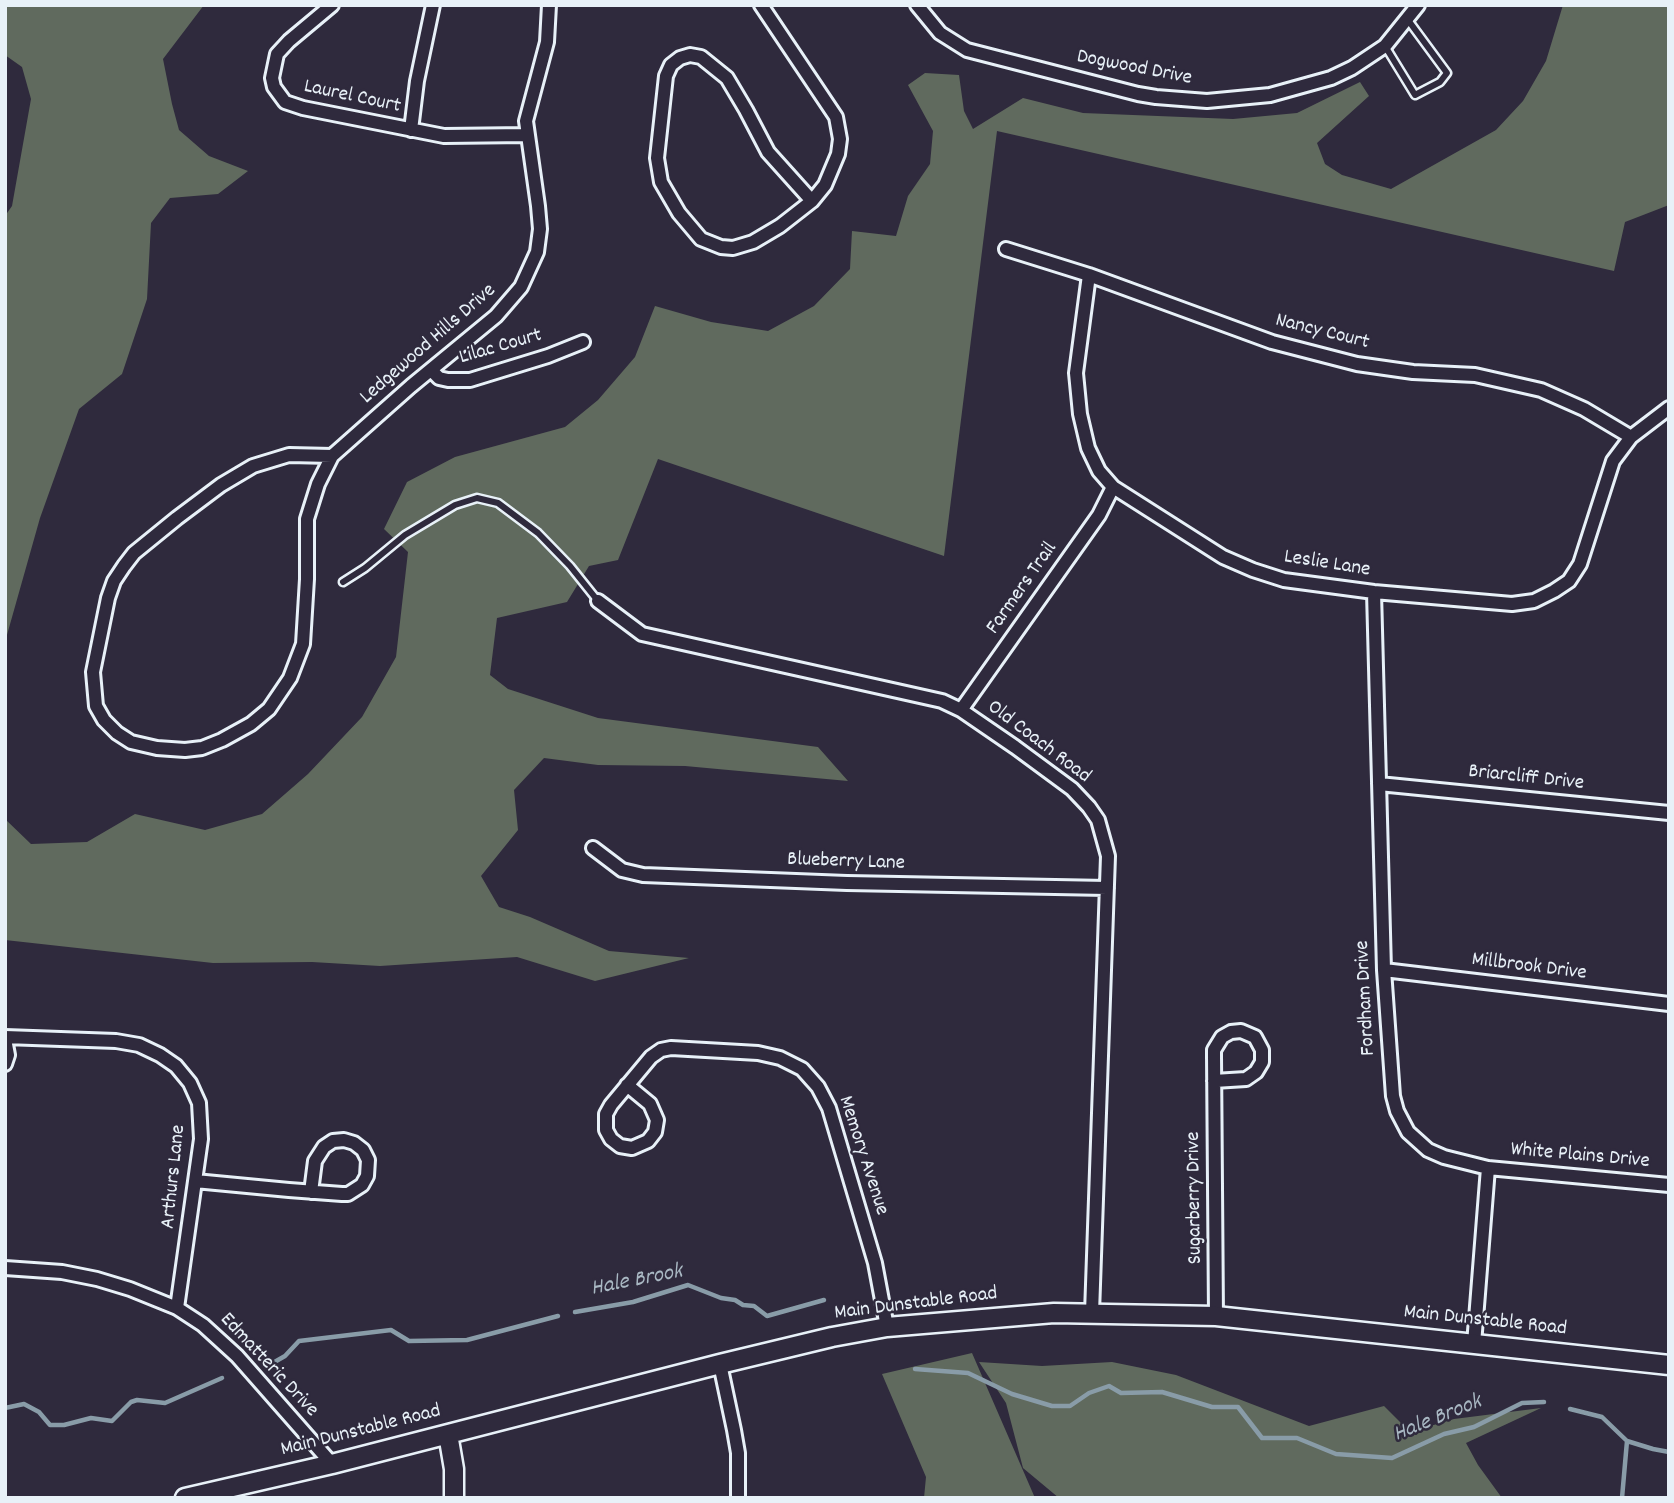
<!DOCTYPE html>
<style>
body{margin:0}
#map{position:relative;width:1674px;height:1503px;overflow:hidden;background:#2f2a3d;font-family:Dekko,sans-serif}
canvas{display:block}
.frame{position:absolute;inset:0;border:7px solid #e8f1f8;pointer-events:none}
</style>
<div id="map">
<canvas width="1674" height="1503"></canvas>
<div class="frame"></div>
</div>
<script>
const g = document.querySelector('canvas').getContext('2d');
g.lineJoin = 'round';
function fillPath(path, color) {
  g.fillStyle = color;
  g.fill(path, 'evenodd');
}
function poly(rows) {
  const path = new Path2D();
  for (const r of rows) {
    path.moveTo(r[0], r[1]);
    for (let i = 2; i < r.length; i += 2) path.lineTo(r[i], r[i + 1]);
  }
  return path;
}
function trace(path, color, width, dash) {
  g.strokeStyle = color;
  g.lineWidth = width;
  g.lineCap = dash ? 'butt' : 'round';
  g.setLineDash(dash || []);
  g.stroke(path);
}
function drawText(font, color, halo, rows, align = 'center') {
  g.font = font + ' Dekko,sans-serif';
  g.lineWidth = 5;
  g.setLineDash([]);
  g.textBaseline = 'middle';
  g.strokeStyle = halo;
  g.fillStyle = color;
  for (const [text, x, y, turn = 0] of rows) {
    g.save();
    g.translate(x, y);
    g.rotate((+turn || 0) * Math.PI / 180);
    g.textAlign = isNaN(turn) ? turn : align;
    if (halo) g.strokeText(text, 0, 0);
    g.fillText(text, 0, 0);
    g.restore();
  }
}
fillPath(poly([
 [5,5,204,5,163,59,172,104,179,130,209,156,248,171,218,194,170,198,151,223,147,299,122,374,79,409,40,518,5,642,5,216,12,206,31,99,22,67,5,55],
 [1563,5,1669,5,1669,205,1625,222,1614,271,997,131,944,556,658,459,618,560,589,566,567,602,497,618,490,675,508,689,598,718,818,747,848,781,685,766,598,765,544,758,514,790,518,830,481,876,499,907,530,917,609,951,689,958,595,981,517,957,380,966,312,962,213,963,5,940,5,819,31,844,87,842,135,814,205,830,262,814,308,774,362,717,396,657,408,552,384,529,407,482,455,457,565,427,598,400,635,357,655,306,711,322,768,331,814,306,850,269,852,231,896,236,908,196,930,164,933,131,908,85,925,73,959,75,964,111,973,129,1023,98,1083,113,1233,119,1297,113,1360,82,1369,96,1317,143,1325,164,1342,175,1391,189,1496,130,1523,101,1546,61],
 [972,1353,1035,1498,924,1498,926,1477,882,1374],
 [979,1362,1042,1366,1112,1362,1176,1375,1309,1426,1384,1406,1410,1432,1454,1419,1541,1408,1466,1443,1478,1465,1502,1498,1059,1498,1023,1468,1006,1403]
]), '#606a5e');
trace(poly([
 [575,1312,633,1302,688,1285,721,1298,735,1300,743,1305,754,1306,767,1316,824,1300],
 [271,1364,285,1356,299,1341,391,1330,409,1341,467,1340,558,1316],
 [915,1369,968,1373,1012,1394,1052,1406,1070,1406,1089,1393,1109,1386,1121,1393,1162,1392,1212,1407,1238,1407,1262,1438,1297,1438,1336,1454,1392,1458,1444,1434,1474,1427,1522,1403,1544,1402],
 [5,1408,24,1404,39,1412,50,1425,64,1425,91,1418,112,1421,131,1402,137,1400,165,1403,222,1378],
 [1570,1409,1602,1417,1627,1441,1653,1449,1669,1452],
 [1622,1498,1627,1441]
]), '#899ca8', 4.5);
const lane = poly([
 [1385,46,1415,95,1440,82,1447,73,1408,20],
 [343,582,365,568,405,535,455,505,477,498,498,503,538,533,570,566,598,601]
]);
const street = poly([
 [332,5,289,41,277,54,272,78,274,87,285,102,303,108,444,136,527,135],
 [761,5,836,117,840,139,838,154,825,185,812,201,780,226,753,242,733,248,721,247,701,239,679,213,661,182,657,158,666,76,671,65,680,58,690,55,701,57,727,78,746,110,768,152,812,201],
 [917,5,940,33,967,50,1138,94,1156,97,1207,101,1270,95,1331,78,1352,68,1385,46,1418,5],
 [411,130,417,81,433,5],
 [1006,249,1089,275,1272,342,1357,364,1413,372,1475,375,1541,390,1584,409,1631,437],
 [1089,275,1076,373,1080,414,1088,448,1099,471,1113,487,1223,557,1253,570,1284,580,1374,592,1512,604,1534,601,1554,591,1569,581,1580,564,1613,461,1631,437,1669,408],
 [431,370,439,378,448,380,470,380,548,356,583,342],
 [332,456,289,455,253,466,221,485,177,518,134,553,124,566,114,581,108,598,93,672,96,706,104,720,117,733,131,742,157,748,185,750,202,748,222,740,251,724,269,709,290,678,303,644,307,579,307,519,318,484,332,456,411,386,496,316,521,287,537,252,540,229,538,206,526,121,547,42,549,5],
 [1374,592,1384,970,1393,1096,1397,1111,1408,1132,1428,1150,1444,1157,1488,1168,1474,1344],
 [598,601,642,634,942,701,961,710,1015,747,1072,789,1089,807,1098,820,1108,856,1092,1313],
 [961,710,1099,515,1113,487],
 [1379,784,1669,813],
 [593,848,622,870,643,875,847,883,1107,888],
 [1384,970,1669,1004],
 [5,1037,116,1041,139,1045,160,1055,176,1066,190,1083,199,1103,201,1139,177,1308],
 [5,1039,8,1055,5,1064],
 [1214,1081,1246,1079,1256,1072,1262,1062,1262,1050,1255,1037,1241,1031,1231,1032,1222,1037,1214,1050,1214,1055,1216,1316],
 [627,1085,650,1104,657,1120,655,1132,648,1141,632,1148,620,1146,611,1139,606,1130,606,1114,611,1105,651,1057,661,1050,671,1048,758,1053,780,1058,802,1069,818,1087,829,1108,875,1263,887,1327],
 [1488,1168,1669,1185],
 [195,1181,289,1190,342,1194,348,1194,362,1185,367,1176,368,1160,363,1150,354,1143,344,1140,333,1141,324,1147,315,1161,311,1192],
 [5,1268,62,1272,97,1279,130,1289,177,1308,203,1325,237,1356,332,1464],
 [720,1364,734,1430,738,1453,738,1498]
]);
const secondary = poly([
 [448,1434,454,1469,454,1498],
 [185,1498,332,1464,720,1364,832,1337,887,1327,1054,1313,1216,1316,1669,1365]
]);
trace(lane, '#e8f1f8', 11);
trace(street, '#e8f1f8', 18);
trace(secondary, '#e8f1f8', 23);
trace(lane, '#2f2a3d', 6);
trace(street, '#2f2a3d', 12);
trace(secondary, '#2f2a3d', 18);
drawText('21px', '#e8f1f8', '#2f2a3d', [
 ["Dogwood Drive",1134,69,11],
 ["Laurel Court",352,98,12],
 ["Nancy Court",1322,333,14],
 ["Ledgewood Hills Drive",429,345,-41],
 ["Lilac Court",501,348,-16],
 ["Leslie Lane",1327,565,9],
 ["Farmers Trail",1023,589,-55],
 ["Old Coach Road",1038,743,37],
 ["Briarcliff Drive",1526,779,6],
 ["Blueberry Lane",846,863,2],
 ["Millbrook Drive",1529,968,7],
 ["Fordham Drive",1367,998,-93],
 ["Memory Avenue",862,1156,72],
 ["White Plains Drive",1580,1157,5],
 ["Arthurs Lane",175,1177,-84],
 ["Sugarberry Drive",1196,1198,-91],
 ["Main Dunstable Road",916,1305,-7],
 ["Main Dunstable Road",1485,1322,6],
 ["Edmatteric Drive",268,1366,47],
 ["Main Dunstable Road",361,1432,-14]
]);
drawText('italic 23px', '#a9b8c3', '#2f2a3d', [
 ["Hale Brook",637,1282,-11],
 ["Hale Brook",1438,1420,-22]
]);
</script>
